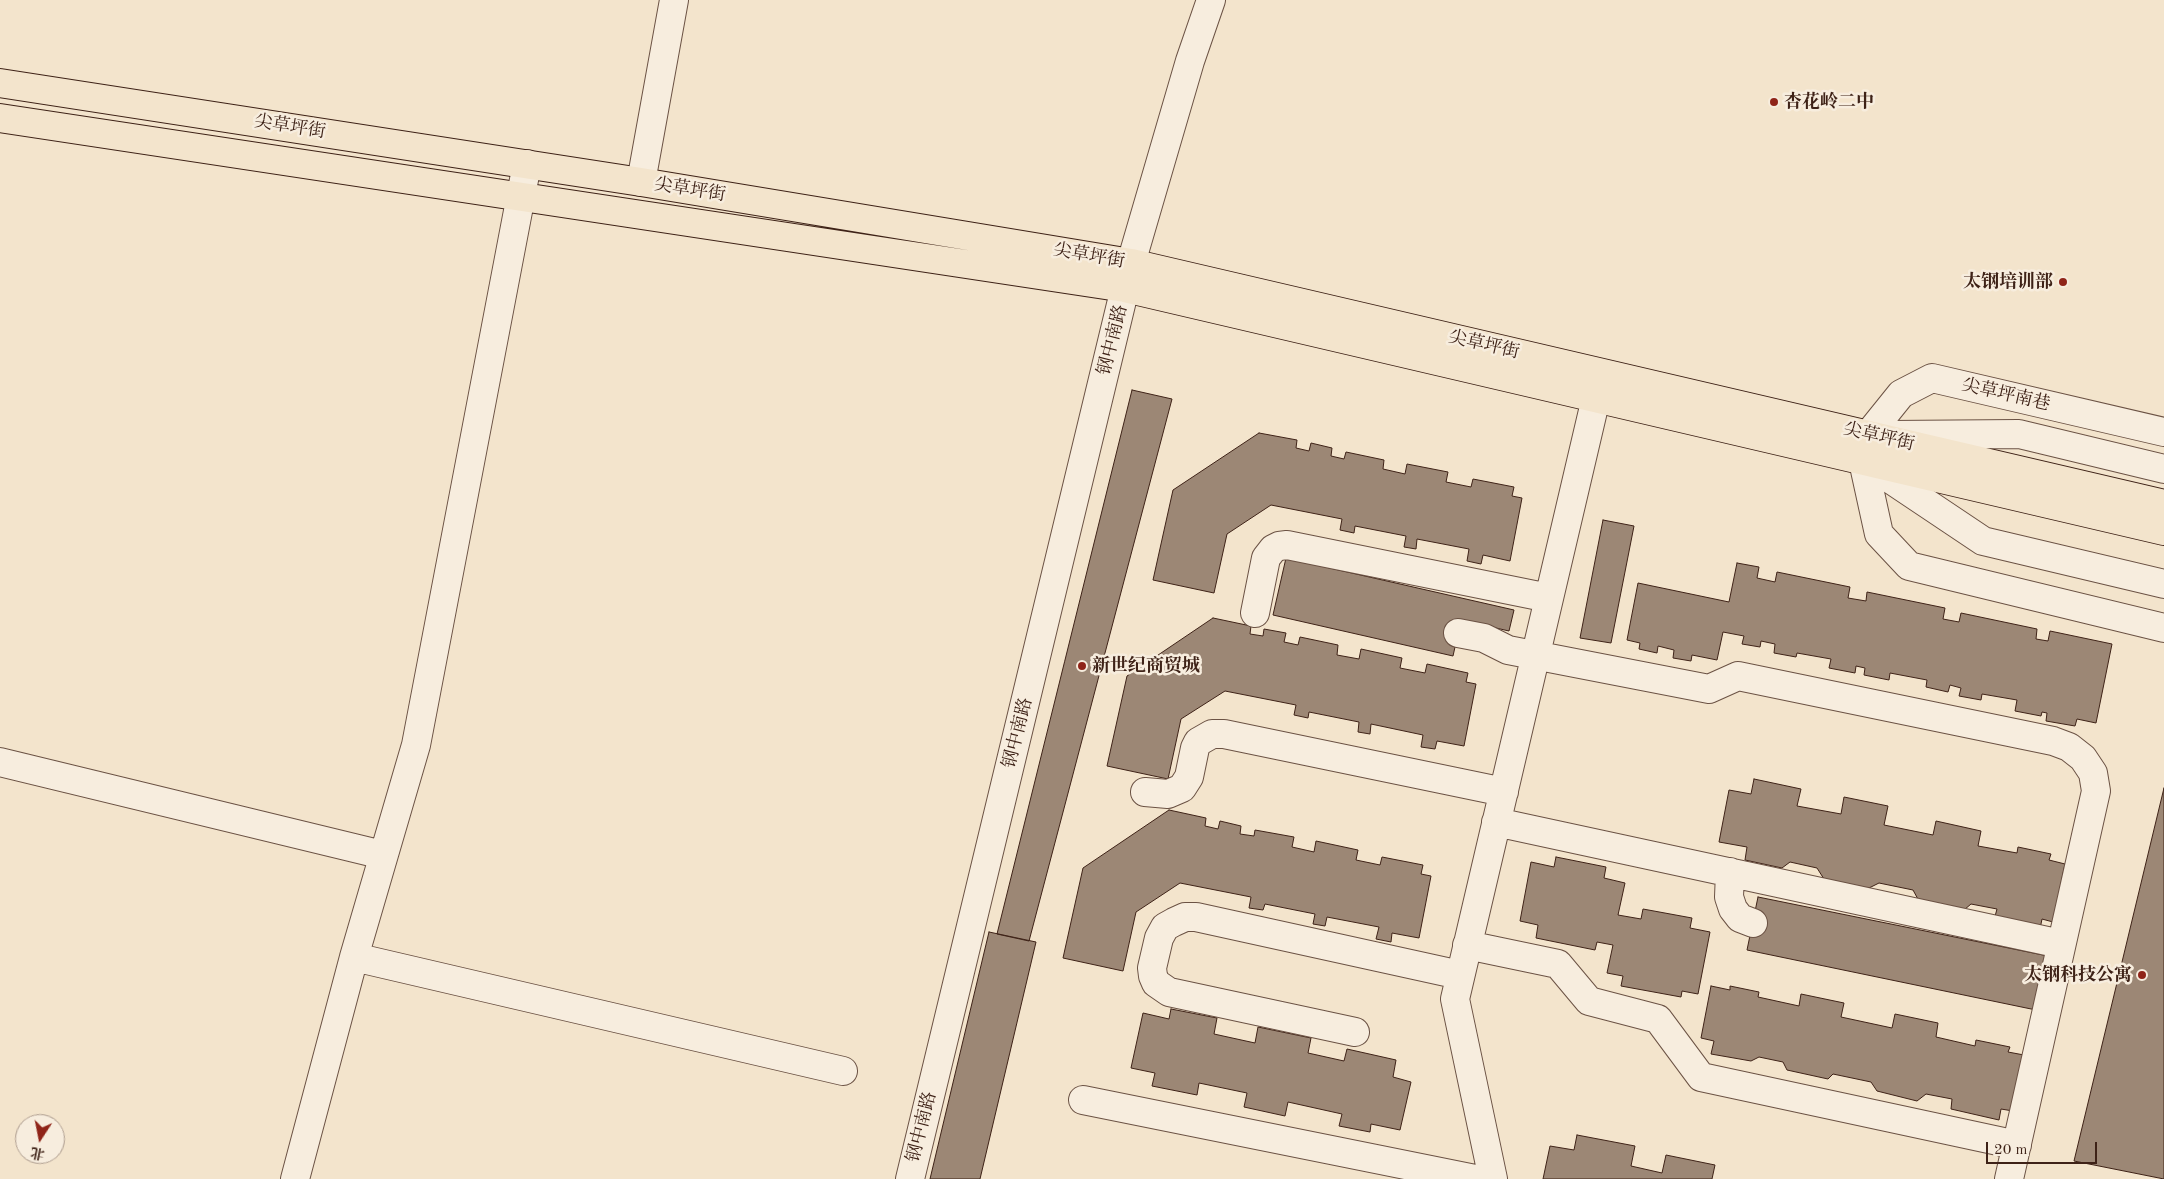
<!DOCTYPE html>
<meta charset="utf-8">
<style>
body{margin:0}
#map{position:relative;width:2164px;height:1179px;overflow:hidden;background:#f3e4cc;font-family:"Old Standard TT","Noto Serif SC",serif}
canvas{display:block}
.north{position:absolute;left:15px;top:1114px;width:50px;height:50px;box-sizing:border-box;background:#f7edde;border:1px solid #ad9c8e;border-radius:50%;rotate:191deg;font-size:14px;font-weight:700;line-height:20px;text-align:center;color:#3e2217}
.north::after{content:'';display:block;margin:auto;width:18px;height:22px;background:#8f2418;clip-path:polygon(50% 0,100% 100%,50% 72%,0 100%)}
.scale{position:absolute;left:1986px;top:1142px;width:111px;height:22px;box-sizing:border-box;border:2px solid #3e2217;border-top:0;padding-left:6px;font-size:15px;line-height:18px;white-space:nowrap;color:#3e2217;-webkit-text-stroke:4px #f7edde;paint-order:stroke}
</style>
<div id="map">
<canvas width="2164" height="1179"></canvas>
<div class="north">北</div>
<div class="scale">20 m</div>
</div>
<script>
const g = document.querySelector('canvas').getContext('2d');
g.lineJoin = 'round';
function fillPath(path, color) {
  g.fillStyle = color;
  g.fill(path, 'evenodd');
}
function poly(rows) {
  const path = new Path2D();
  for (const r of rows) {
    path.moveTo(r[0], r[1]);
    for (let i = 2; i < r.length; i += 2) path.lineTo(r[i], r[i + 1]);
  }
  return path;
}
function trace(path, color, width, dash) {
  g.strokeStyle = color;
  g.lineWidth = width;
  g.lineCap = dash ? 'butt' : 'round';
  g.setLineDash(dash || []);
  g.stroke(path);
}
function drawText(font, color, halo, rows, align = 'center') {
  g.font = font + ' "Old Standard TT","Noto Serif SC",serif';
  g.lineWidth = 5;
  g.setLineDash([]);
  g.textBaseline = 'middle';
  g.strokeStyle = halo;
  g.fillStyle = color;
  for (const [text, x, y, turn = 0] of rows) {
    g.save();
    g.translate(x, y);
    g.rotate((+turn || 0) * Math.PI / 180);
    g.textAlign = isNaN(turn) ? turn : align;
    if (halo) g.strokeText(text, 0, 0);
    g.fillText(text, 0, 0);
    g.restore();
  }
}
const building = poly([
 [1132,390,1172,399,1029,941,997,934,1132,390],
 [1259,433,1297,440,1296,448,1309,451,1311,443,1332,448,1331,456,1344,459,1346,452,1384,460,1383,469,1405,474,1407,464,1448,472,1446,482,1471,487,1473,479,1514,487,1512,496,1522,498,1510,561,1483,555,1481,564,1467,561,1469,549,1417,539,1416,549,1404,547,1406,536,1355,526,1354,533,1340,530,1342,519,1271,505,1227,534,1214,593,1153,580,1173,490,1259,433],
 [1603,520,1634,526,1611,643,1580,638,1603,520],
 [1286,558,1514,610,1509,631,1461,620,1453,656,1273,615,1286,558],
 [1737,563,1759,567,1757,578,1775,582,1777,572,1850,587,1848,598,1866,601,1867,592,1945,608,1943,619,1959,622,1961,613,2037,629,2036,639,2048,641,2050,631,2112,644,2096,723,2077,719,2075,726,2046,721,2047,713,2042,712,2041,716,2015,711,2017,700,1982,694,1981,700,1959,696,1961,688,1950,685,1948,692,1926,687,1927,680,1890,673,1889,680,1864,675,1865,668,1856,666,1855,673,1829,668,1831,659,1797,653,1796,657,1774,653,1775,644,1761,641,1760,647,1742,644,1744,636,1723,632,1717,660,1692,655,1691,661,1673,658,1674,650,1658,646,1657,653,1639,649,1640,643,1627,640,1638,583,1729,602,1737,563],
 [1213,618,1251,626,1250,634,1263,636,1264,629,1286,633,1284,642,1298,645,1300,637,1338,645,1337,655,1359,659,1361,649,1402,658,1400,668,1425,673,1427,664,1468,673,1466,682,1476,684,1464,746,1437,741,1435,749,1421,747,1423,735,1371,724,1370,734,1358,732,1359,722,1309,712,1308,718,1294,715,1296,705,1225,691,1181,719,1168,779,1107,766,1127,676,1213,618],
 [1754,779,1801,789,1797,806,1841,814,1844,797,1888,806,1884,825,1933,835,1936,821,1981,831,1978,846,2017,853,2018,847,2051,854,2049,860,2065,864,2053,922,2042,919,2040,929,1994,920,1997,909,1971,904,1964,910,1919,901,1913,890,1879,883,1867,889,1824,879,1817,868,1790,862,1782,868,1745,860,1747,847,1719,842,1729,790,1751,794,1754,779],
 [2164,788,2164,1179,2074,1161,2164,788],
 [1169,810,1206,818,1205,826,1218,829,1220,821,1241,826,1240,834,1254,836,1255,830,1294,837,1292,847,1314,852,1316,841,1358,850,1356,860,1380,865,1382,857,1423,865,1421,874,1431,876,1419,938,1392,933,1391,942,1376,939,1379,927,1327,917,1325,926,1313,924,1315,914,1265,904,1263,910,1249,908,1251,897,1180,883,1136,912,1123,971,1063,958,1083,868,1169,810],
 [1556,857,1606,867,1604,878,1625,883,1618,915,1641,919,1643,909,1692,918,1690,928,1710,932,1698,994,1682,991,1681,997,1621,986,1623,976,1607,973,1613,945,1597,942,1595,950,1536,938,1538,925,1520,921,1531,862,1554,867,1556,857],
 [1758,897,2048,956,2036,1010,1747,950,1758,897],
 [989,932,1036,942,980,1179,930,1179,989,932],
 [1711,986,1730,990,1730,986,1759,992,1758,997,1799,1006,1801,994,1844,1003,1841,1017,1892,1028,1895,1014,1938,1023,1936,1037,1975,1046,1976,1040,2010,1047,2008,1052,2024,1055,2013,1111,2001,1109,1999,1120,1951,1109,1952,1099,1926,1094,1917,1101,1877,1091,1871,1082,1833,1074,1828,1079,1787,1070,1783,1062,1759,1057,1751,1061,1711,1054,1714,1041,1701,1038,1711,986],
 [1171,1009,1217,1018,1214,1034,1255,1043,1258,1027,1311,1038,1308,1053,1344,1061,1347,1049,1396,1060,1393,1077,1411,1082,1400,1130,1371,1124,1370,1132,1339,1126,1342,1114,1288,1102,1285,1116,1244,1107,1247,1093,1199,1083,1197,1095,1152,1086,1155,1073,1131,1068,1143,1013,1169,1019,1171,1009],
 [1577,1135,1635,1146,1631,1166,1662,1173,1666,1155,1715,1165,1712,1179,1543,1179,1550,1146,1574,1150,1577,1135]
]);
fillPath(building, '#9c8775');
trace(building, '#3e2217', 1);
const minor = poly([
 [641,182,674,0],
 [1868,435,1901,394,1932,378,2164,432],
 [1890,435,2019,434,2164,469],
 [1863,461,1879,534,1909,566,2164,628],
 [1865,462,1983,541,2164,584],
 [1255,613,1266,558,1273,549,1279,546,1287,545,1549,598],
 [1458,633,1484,638,1508,650,1709,689,1738,676,2053,741,2069,747,2083,758,2093,773,2096,791,2009,1179],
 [0,762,383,855],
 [1145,792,1168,794,1182,788,1189,777,1195,748,1198,742,1212,734,1224,734,1504,792],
 [1496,822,2061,944],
 [1730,872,1729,897,1733,909,1740,918,1753,923],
 [1467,945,1558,964,1589,1001,1658,1019,1701,1077,2017,1145],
 [354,957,843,1071],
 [1355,1032,1169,992,1156,983,1153,976,1152,968,1159,938,1165,927,1174,922,1185,917,1196,917,1460,975],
 [1083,1100,1475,1179],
 [295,1179,354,957,416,745,527,164],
 [910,1179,1131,263,1190,61,1211,0],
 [1493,1179,1455,999,1596,398]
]);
const major = poly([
 [0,83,641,182,1131,263,2164,504],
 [0,118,1125,288,2164,531]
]);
trace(minor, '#6b5244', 30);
trace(major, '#3e2217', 30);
trace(minor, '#f7edde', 28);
trace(major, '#f3e4cc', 28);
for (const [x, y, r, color] of [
 [1774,102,5,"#8f2418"],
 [2063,282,5,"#8f2418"],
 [1082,666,5,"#8f2418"],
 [2142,975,5,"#8f2418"]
]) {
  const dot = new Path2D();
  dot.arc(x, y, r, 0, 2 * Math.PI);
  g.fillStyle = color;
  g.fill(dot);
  trace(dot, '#f7edde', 2);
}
drawText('bold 18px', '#3e2217', '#f7edde', [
 ["杏花岭二中",1784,102],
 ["太钢培训部",2053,282,"right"],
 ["新世纪商贸城",1092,666],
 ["太钢科技公寓",2132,975,"right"]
], 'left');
drawText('18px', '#3e2217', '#f7edde', [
 ["尖草坪街",290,127,9],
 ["尖草坪街",690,190,9],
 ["尖草坪街",1089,256,10],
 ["钢中南路",1113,340,-76],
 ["尖草坪街",1484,345,13],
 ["尖草坪南巷",2006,395,13],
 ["尖草坪街",1879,437,13],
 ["钢中南路",1018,733,-76],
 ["钢中南路",922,1127,-76]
]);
</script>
